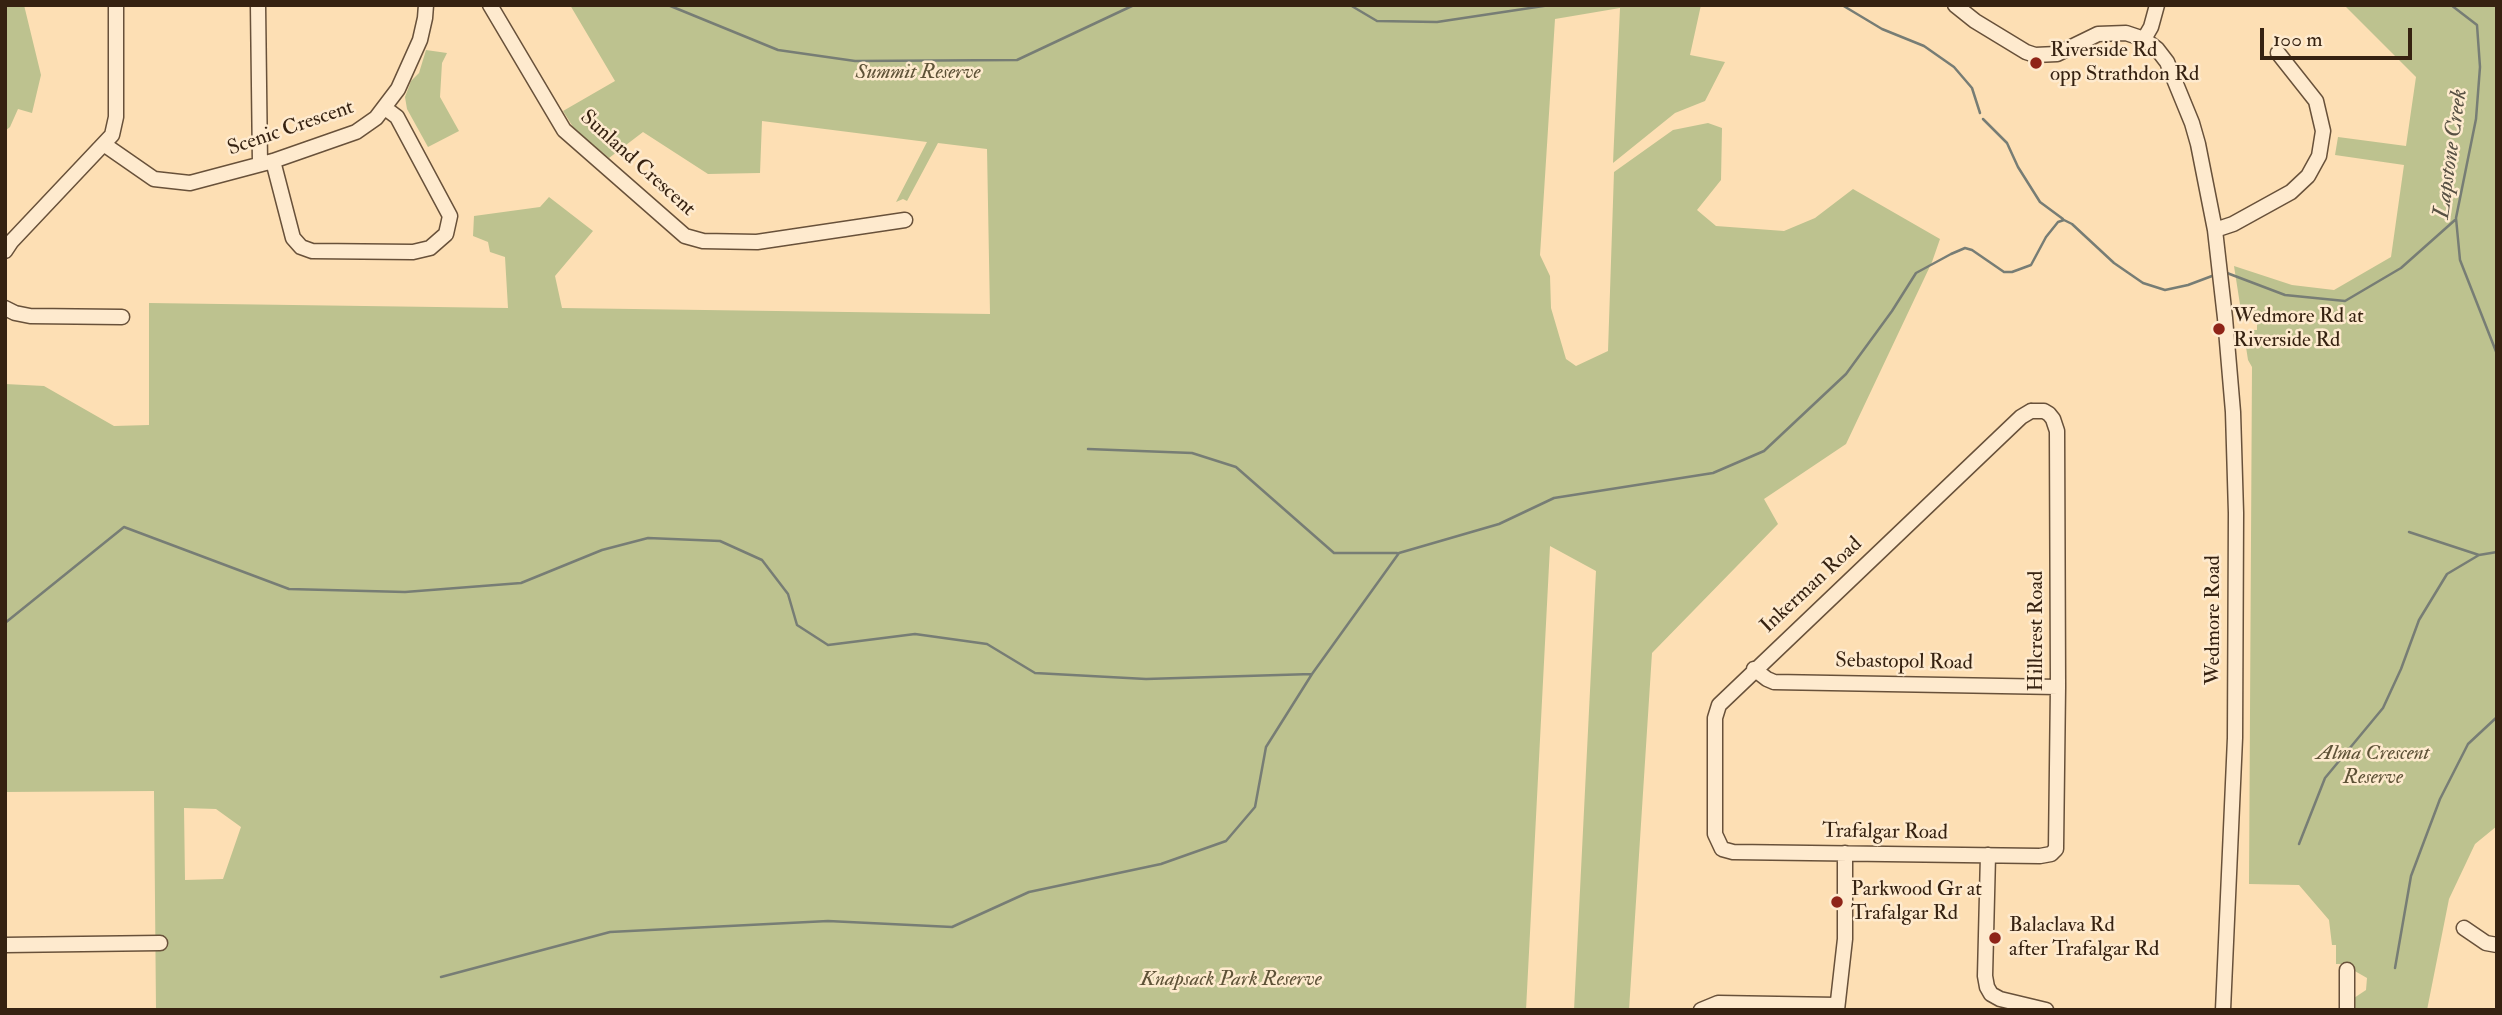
<!DOCTYPE html>
<style>
body{margin:0}
#map{position:relative;width:2502px;height:1015px;overflow:hidden;background:#fddfb4;font-family:"IM FELL Double Pica",serif}
canvas{display:block}
.frame{position:absolute;inset:0;border:7px solid #362211;pointer-events:none}
.scale{position:absolute;left:2260px;top:28px;width:152px;height:32px;box-sizing:border-box;border:4px solid #362211;border-top:0;padding-left:9px;font-size:21px;line-height:24px;white-space:nowrap;color:#362211;-webkit-text-stroke:5px #feeace;paint-order:stroke}
</style>
<div id="map">
<canvas width="2502" height="1015"></canvas>
<div class="frame"></div>
<div class="scale">100 m</div>
</div>
<script>
const g = document.querySelector('canvas').getContext('2d');
g.lineJoin = 'round';
function fillPath(path, color) {
  g.fillStyle = color;
  g.fill(path, 'evenodd');
}
function poly(rows) {
  const path = new Path2D();
  for (const r of rows) {
    path.moveTo(r[0], r[1]);
    for (let i = 2; i < r.length; i += 2) path.lineTo(r[i], r[i + 1]);
  }
  return path;
}
function trace(path, color, width, dash) {
  g.strokeStyle = color;
  g.lineWidth = width;
  g.lineCap = dash ? 'butt' : 'round';
  g.setLineDash(dash || []);
  g.stroke(path);
}
function drawText(font, color, halo, rows, align = 'center') {
  g.font = font + ' "IM FELL Double Pica",serif';
  g.lineWidth = 5;
  g.setLineDash([]);
  g.textBaseline = 'middle';
  g.strokeStyle = halo;
  g.fillStyle = color;
  for (const [text, x, y, turn = 0] of rows) {
    g.save();
    g.translate(x, y);
    g.rotate((+turn || 0) * Math.PI / 180);
    g.textAlign = isNaN(turn) ? turn : align;
    if (halo) g.strokeText(text, 0, 0);
    g.fillText(text, 0, 0);
    g.restore();
  }
}
fillPath(poly([
 [5,5,24,5,41,75,32,113,18,109,10,127,5,131],
 [570,5,1701,5,1690,55,1725,62,1705,101,1675,113,1613,163,1620,8,1555,19,1540,255,1550,276,1551,308,1566,359,1576,366,1608,351,1614,172,1673,130,1708,123,1722,128,1721,180,1697,210,1716,226,1784,231,1815,218,1853,189,1940,239,1932,262,1846,444,1764,499,1778,524,1652,653,1629,1010,1574,1010,1596,571,1550,546,1526,1010,156,1010,154,791,5,792,5,384,44,386,114,426,149,425,149,303,508,308,505,257,490,252,488,242,473,236,474,216,540,207,549,197,593,231,555,276,562,308,990,314,987,149,938,143,907,201,903,199,896,202,927,142,762,121,760,173,708,174,643,132,609,158,575,130,563,111,615,81],
 [184,808,216,809,241,827,223,879,185,880],
 [2344,5,2497,5,2497,826,2475,844,2449,899,2427,1010,2354,1010,2354,998,2366,990,2367,978,2353,970,2353,964,2336,964,2336,945,2332,945,2329,920,2299,885,2249,884,2252,367,2248,360,2246,347,2252,347,2252,330,2257,330,2257,313,2241,311,2234,266,2292,285,2334,290,2391,257,2404,165,2335,155,2338,137,2406,146,2416,77],
 [426,50,447,53,442,63,440,97,459,131,428,147,407,109,405,97,411,81,419,73]
]), '#bdc28f');
trace(poly([
 [668,5,778,50,855,61,1017,60,1134,5],
 [1350,5,1377,21,1437,22,1550,5],
 [1842,5,1882,29,1924,46,1954,67,1972,88,1980,113],
 [2451,5,2477,25,2480,67,2476,119,2456,218,2460,260,2497,354],
 [1983,119,2007,143,2018,167,2040,202,2063,219],
 [2227,273,2285,295,2345,301,2401,268,2455,220],
 [1088,449,1192,453,1236,467,1334,553,1397,553],
 [2409,532,2479,555],
 [5,623,124,527,289,589,405,592,521,583,602,550,648,538,720,541,762,560,788,594,797,625,828,645,915,634,987,644,1035,673,1146,679,1312,674,1399,553,1499,524,1554,498,1713,473,1764,451,1846,374,1892,311,1916,273,1951,254,1965,248,1972,250,2004,272,2012,272,2031,265,2046,237,2058,222,2064,220,2072,224,2114,263,2143,283,2165,290,2188,285,2212,276],
 [2299,844,2325,778,2383,708,2401,669,2419,620,2447,574,2479,555,2497,552],
 [2395,968,2411,876,2440,799,2468,744,2497,717],
 [441,977,610,932,828,921,952,927,1029,892,1161,864,1226,841,1255,807,1266,747,1312,674]
]), '#777d75', 2.5);
const minor = poly([
 [258,5,260,164],
 [490,5,564,130,685,236,703,241,757,242,905,220],
 [1955,5,1975,21,2026,52,2035,55,2057,54,2098,34,2126,33,2144,39,2157,49,2167,62,2192,123,2198,144,2215,230,2225,318,2233,412,2236,513,2235,738,2223,1010],
 [2144,39,2151,27,2157,5],
 [105,145,154,179,190,183,273,161,356,132,376,118,398,89,420,40,425,18,426,5],
 [273,161,293,238,301,247,312,251,413,252,430,248,446,234,450,216,397,117,385,108],
 [2215,230,2233,224,2291,192,2308,176,2319,156,2323,131,2316,101,2278,53],
 [5,251,11,242,112,135,116,117,116,5],
 [5,308,15,313,30,316,122,317],
 [2031,411,2044,411,2049,414,2053,419,2057,431,2058,687,2056,849,2051,854,2040,856,1733,852,1722,849,1715,834,1715,718,1719,705,2021,417,2031,411],
 [1754,669,1767,679,1774,682,2058,687],
 [1988,855,1985,976,1987,987,1991,994,2000,999,2046,1010],
 [2464,928,2486,943,2497,945],
 [5,945,160,943],
 [2347,970,2347,1010],
 [1701,1010,1718,1003,1837,1005],
 [1837,1010,1845,939,1845,853]
]);
trace(minor, '#68513a', 17);
trace(minor, '#feeace', 14);
for (const [x, y, r, color] of [
 [2036,63,7,"#8f2418"],
 [2219,329,7,"#8f2418"],
 [1837,902,7,"#8f2418"],
 [1995,938,7,"#8f2418"]
]) {
  const dot = new Path2D();
  dot.arc(x, y, r, 0, 2 * Math.PI);
  g.fillStyle = color;
  g.fill(dot);
  trace(dot, '#feeace', 2.5);
}
drawText('21px', '#362211', '#feeace', [
 ["Riverside Rd",2050,51],
 ["opp Strathdon Rd",2050,75],
 ["Wedmore Rd at",2233,317],
 ["Riverside Rd",2233,341],
 ["Parkwood Gr at",1851,890],
 ["Trafalgar Rd",1851,914],
 ["Balaclava Rd",2009,926],
 ["after Trafalgar Rd",2009,950]
], 'left');
drawText('italic 21px', '#5e5237', '#feeace', [
 ["Summit Reserve",918,73],
 ["Alma Crescent",2373,754],
 ["Reserve",2373,778],
 ["Knapsack Park Reserve",1231,980]
]);
drawText('21px', '#362211', '#feeace', [
 ["Scenic Crescent",291,129,-19],
 ["Sunland Crescent",637,164,42],
 ["Inkerman Road",1812,586,-43],
 ["Wedmore Road",2214,620,-90],
 ["Hillcrest Road",2037,631,-90],
 ["Sebastopol Road",1904,663,1],
 ["Trafalgar Road",1885,833,1]
]);
drawText('italic 23px', '#575043', '#feeace', [
 ["Lapstone Creek",2452,154,-82]
]);
</script>
